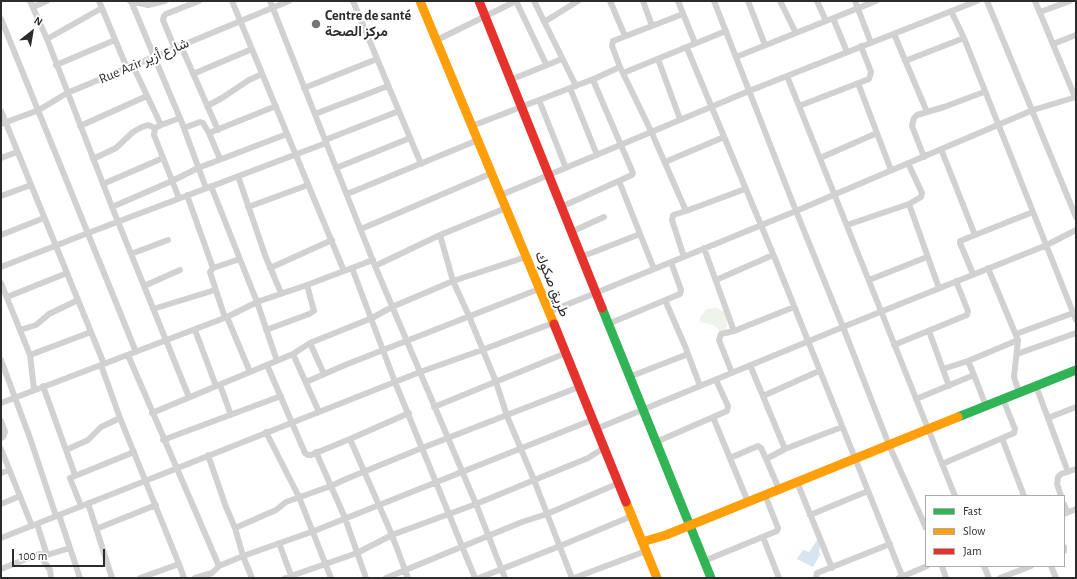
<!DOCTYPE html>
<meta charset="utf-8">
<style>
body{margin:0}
#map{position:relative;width:1077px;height:579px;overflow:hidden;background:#fff;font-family:"Alegreya Sans",sans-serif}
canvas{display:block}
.frame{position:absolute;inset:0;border:2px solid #2c2c2c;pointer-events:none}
.legend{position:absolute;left:925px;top:495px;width:140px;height:72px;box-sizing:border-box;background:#fff;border:1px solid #ababab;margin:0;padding:5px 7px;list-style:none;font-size:12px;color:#2c2c2c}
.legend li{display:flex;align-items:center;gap:8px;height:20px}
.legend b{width:20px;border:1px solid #ababab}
.north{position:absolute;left:12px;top:12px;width:40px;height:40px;-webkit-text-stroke:3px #fff;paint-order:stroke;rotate:31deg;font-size:11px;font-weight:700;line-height:16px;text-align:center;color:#2c2c2c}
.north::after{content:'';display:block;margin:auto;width:14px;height:18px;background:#2c2c2c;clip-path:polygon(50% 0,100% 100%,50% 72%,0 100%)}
.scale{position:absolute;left:12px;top:549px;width:93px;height:18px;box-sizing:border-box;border:2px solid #2c2c2c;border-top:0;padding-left:5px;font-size:12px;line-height:14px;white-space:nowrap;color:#2c2c2c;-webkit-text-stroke:3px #fff;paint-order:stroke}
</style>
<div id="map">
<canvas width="1077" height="579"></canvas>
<div class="frame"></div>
<ul class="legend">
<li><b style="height:5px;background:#30b455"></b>Fast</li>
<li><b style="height:5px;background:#ff9f0a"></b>Slow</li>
<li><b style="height:5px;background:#e5322d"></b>Jam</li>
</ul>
<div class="north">N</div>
<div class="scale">100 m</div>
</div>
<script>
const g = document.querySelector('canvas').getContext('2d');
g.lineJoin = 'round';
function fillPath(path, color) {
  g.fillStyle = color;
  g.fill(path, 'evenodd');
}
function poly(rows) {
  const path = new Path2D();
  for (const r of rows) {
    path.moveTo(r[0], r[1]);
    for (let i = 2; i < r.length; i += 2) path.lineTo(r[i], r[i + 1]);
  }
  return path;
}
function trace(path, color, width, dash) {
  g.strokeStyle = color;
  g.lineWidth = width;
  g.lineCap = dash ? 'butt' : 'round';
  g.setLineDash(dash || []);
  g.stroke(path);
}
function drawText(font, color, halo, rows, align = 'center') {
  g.font = font + ' "Alegreya Sans",Vazirmatn,sans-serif';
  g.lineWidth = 4;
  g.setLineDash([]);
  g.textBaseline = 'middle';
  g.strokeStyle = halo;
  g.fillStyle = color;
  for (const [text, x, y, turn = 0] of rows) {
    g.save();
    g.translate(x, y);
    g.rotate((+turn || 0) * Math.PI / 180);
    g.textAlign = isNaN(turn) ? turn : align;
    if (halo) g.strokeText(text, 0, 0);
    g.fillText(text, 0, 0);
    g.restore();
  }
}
fillPath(poly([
 [717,308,724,312,727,318,727,326,725,331,720,333,718,329,714,325,700,322,700,317,707,309]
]), '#eef3eb');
fillPath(poly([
 [818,539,821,545,819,550,820,555,813,567,797,559,803,550,809,552]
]), '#d8e4ef');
trace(poly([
 [30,1,47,39,112,207,189,397],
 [99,1,127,68],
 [130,1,148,5,165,1],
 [131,1,182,123,206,188],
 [232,1,344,271],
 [270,1,375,266,440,235,506,208],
 [353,1,421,164],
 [516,1,546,64],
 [534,1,576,86],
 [610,1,625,36],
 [643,1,652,26],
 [678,1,695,43],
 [714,1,796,211,843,327,889,445,926,528],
 [748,1,765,45],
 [780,1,796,33],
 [817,1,826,21],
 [855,1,871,43],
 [987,1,1076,217],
 [1035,1,1075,97],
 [33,7,47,1],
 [951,11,964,38,1076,320],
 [1040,12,1070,1],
 [833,18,847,52],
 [1,19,136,352],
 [544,22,578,1],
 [894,34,927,112],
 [47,39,102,8],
 [437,40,516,1],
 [1053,44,1076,35],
 [181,46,218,130],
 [687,48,776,261,903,578],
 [175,49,163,20,164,16,166,14,199,1],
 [736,57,876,1],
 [658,59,680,119],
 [905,61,964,38],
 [56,65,115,40],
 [133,66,161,125,155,128,154,135,179,198],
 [620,67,612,46,613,41,683,14],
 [623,73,726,31],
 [193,74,252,49],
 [787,76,955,496],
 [510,80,562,59],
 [858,83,891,170],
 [304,88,377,59],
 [570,88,597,155],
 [539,100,566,168],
 [207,106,222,98,249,80,262,74],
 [799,106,869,79,871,72,861,46],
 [1,111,104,364],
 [315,114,388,86],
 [1,124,39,110,67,93,289,1],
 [161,125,180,118],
 [80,126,147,96],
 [472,126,596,78,620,67,651,131,686,211],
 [184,128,200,122,203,123,209,133],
 [325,140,399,111],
 [941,149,975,235],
 [924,157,912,126,914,118,917,115,944,107,984,92],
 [1,158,17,152],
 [820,158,877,133],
 [93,159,116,148,133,132,142,127,148,125,155,128],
 [220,159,209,133,276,106],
 [665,162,724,137],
 [336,168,410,138],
 [238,176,265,255,281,293],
 [619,181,654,269],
 [103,184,163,158],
 [211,186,257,302,277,361],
 [347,194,478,140],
 [187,195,213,268],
 [501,195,749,91,977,1],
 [1,196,31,185],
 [909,204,939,288],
 [112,207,172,181,198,168,287,134],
 [248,207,308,185],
 [561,207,632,175,633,173,593,80],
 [847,225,909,204,921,197,922,193,908,163],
 [361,229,492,173],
 [571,232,604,217],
 [1,235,44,218],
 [440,235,453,281,469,316,496,382,507,416,534,480,572,578],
 [704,248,734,331],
 [131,254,168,240],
 [581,257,640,234],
 [684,257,672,220,673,215,686,211,745,189],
 [375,266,476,504,505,578],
 [1,267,88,233,326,143],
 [270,268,332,240],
 [352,268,395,382,475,578],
 [988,268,1018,340,1014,377,1019,393],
 [973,274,960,243,960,241,1033,212],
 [716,280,773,255],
 [869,280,927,257],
 [1,283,30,355,34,389],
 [144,286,180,270],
 [7,297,67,273],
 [665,300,685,346,700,386],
 [153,309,215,290],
 [549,312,796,211,1033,110,1076,97],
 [227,317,250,372],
 [225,318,210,272,213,268,240,259],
 [608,324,680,294,681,290,671,262],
 [20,330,36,325,49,314,78,300],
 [195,330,216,386],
 [266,330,309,314,314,311,307,285],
 [929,331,949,386],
 [1016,334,1073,313],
 [310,343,324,374],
 [894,345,967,315,968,311,956,281],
 [293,354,319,412],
 [1017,354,1076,333],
 [30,355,91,332],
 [128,355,219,566],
 [1,360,30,438,56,516],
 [101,365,120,418,179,564,184,578],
 [267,365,305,453,308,455,311,455,350,439,409,413],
 [750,365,785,449],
 [943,369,968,361],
 [732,373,719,340,721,334,734,331,794,307],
 [974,375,968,361,1018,340],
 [629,377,688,354],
 [306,382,345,365,539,289],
 [220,385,231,415],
 [43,386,75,475],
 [1036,386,1068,472],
 [763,396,819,371],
 [916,399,974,375,986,406],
 [1,403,227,317,257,302,307,285,373,260],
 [434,407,566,353],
 [152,413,293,354,310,343,372,318,392,307,453,281,526,257],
 [713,417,748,502],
 [1048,418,1076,407],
 [1,421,5,432,3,437,1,438],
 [596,429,843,327,1047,245,1076,230],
 [266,432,299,497,331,578],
 [1002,438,1024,496],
 [350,439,392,535,408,578],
 [163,440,281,396],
 [656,442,727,411,728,406,716,380],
 [1,449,32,526],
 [66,450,88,440,101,427,120,418],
 [316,452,345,518,366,578],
 [208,455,226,507,235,528,243,556,252,578],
 [730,458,758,446,761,448,766,459],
 [942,464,1014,433,1015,429,1003,399],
 [1,473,9,470],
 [797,482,832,568],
 [779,489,766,459,785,449,842,427],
 [1061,496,1057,484,1058,477,1061,474,1076,469],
 [88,503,112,578],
 [1,504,20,496],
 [1064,504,1067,512],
 [81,506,70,478,134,452],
 [1064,514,1076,509],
 [810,515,868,491],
 [37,524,47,555],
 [235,528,276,510,286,502,331,486,346,479,422,448,579,387],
 [96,529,156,505],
 [763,537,779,578],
 [1,538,420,372,482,350,553,323],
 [279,543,292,578],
 [1064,547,1064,551],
 [70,548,80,578],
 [39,554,50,570,51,578],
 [704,561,777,531,778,528,765,495],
 [942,566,946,578],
 [984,566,989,578],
 [1051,566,1056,578],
 [1,569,39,554,47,555,70,548,59,515],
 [140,578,179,564],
 [195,578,212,573,219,566,243,556,314,531,592,420],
 [285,578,357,553,392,535,476,504,588,458,604,448],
 [386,578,522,522,547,514,619,483],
 [479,578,560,546,632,516],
 [574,578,646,551],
 [816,578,817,573,890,544],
 [899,578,927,566],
 [1000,578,1031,566]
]), '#d1d1d1', 6);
trace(poly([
 [602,308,711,578],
 [958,417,1076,370]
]), '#30b455', 9);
trace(poly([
 [420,1,554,324],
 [626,502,657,578],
 [642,542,666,535,958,417]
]), '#ff9f0a', 9);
trace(poly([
 [479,1,602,308],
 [554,324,626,502]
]), '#e5322d', 9);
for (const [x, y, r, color] of [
 [316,24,5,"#767676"]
]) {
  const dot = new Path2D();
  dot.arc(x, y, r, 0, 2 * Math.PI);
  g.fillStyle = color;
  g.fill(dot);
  trace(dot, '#fff', 1.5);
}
drawText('bold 14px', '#2c2c2c', '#fff', [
 ["Centre de santé",325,16],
 ["مركز الصحة",325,32]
], 'left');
drawText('14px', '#2c2c2c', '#fff', [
 ["Rue Azir شارع أزير",144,61,-23],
 ["طريق صكوك",552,284,68]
]);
</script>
